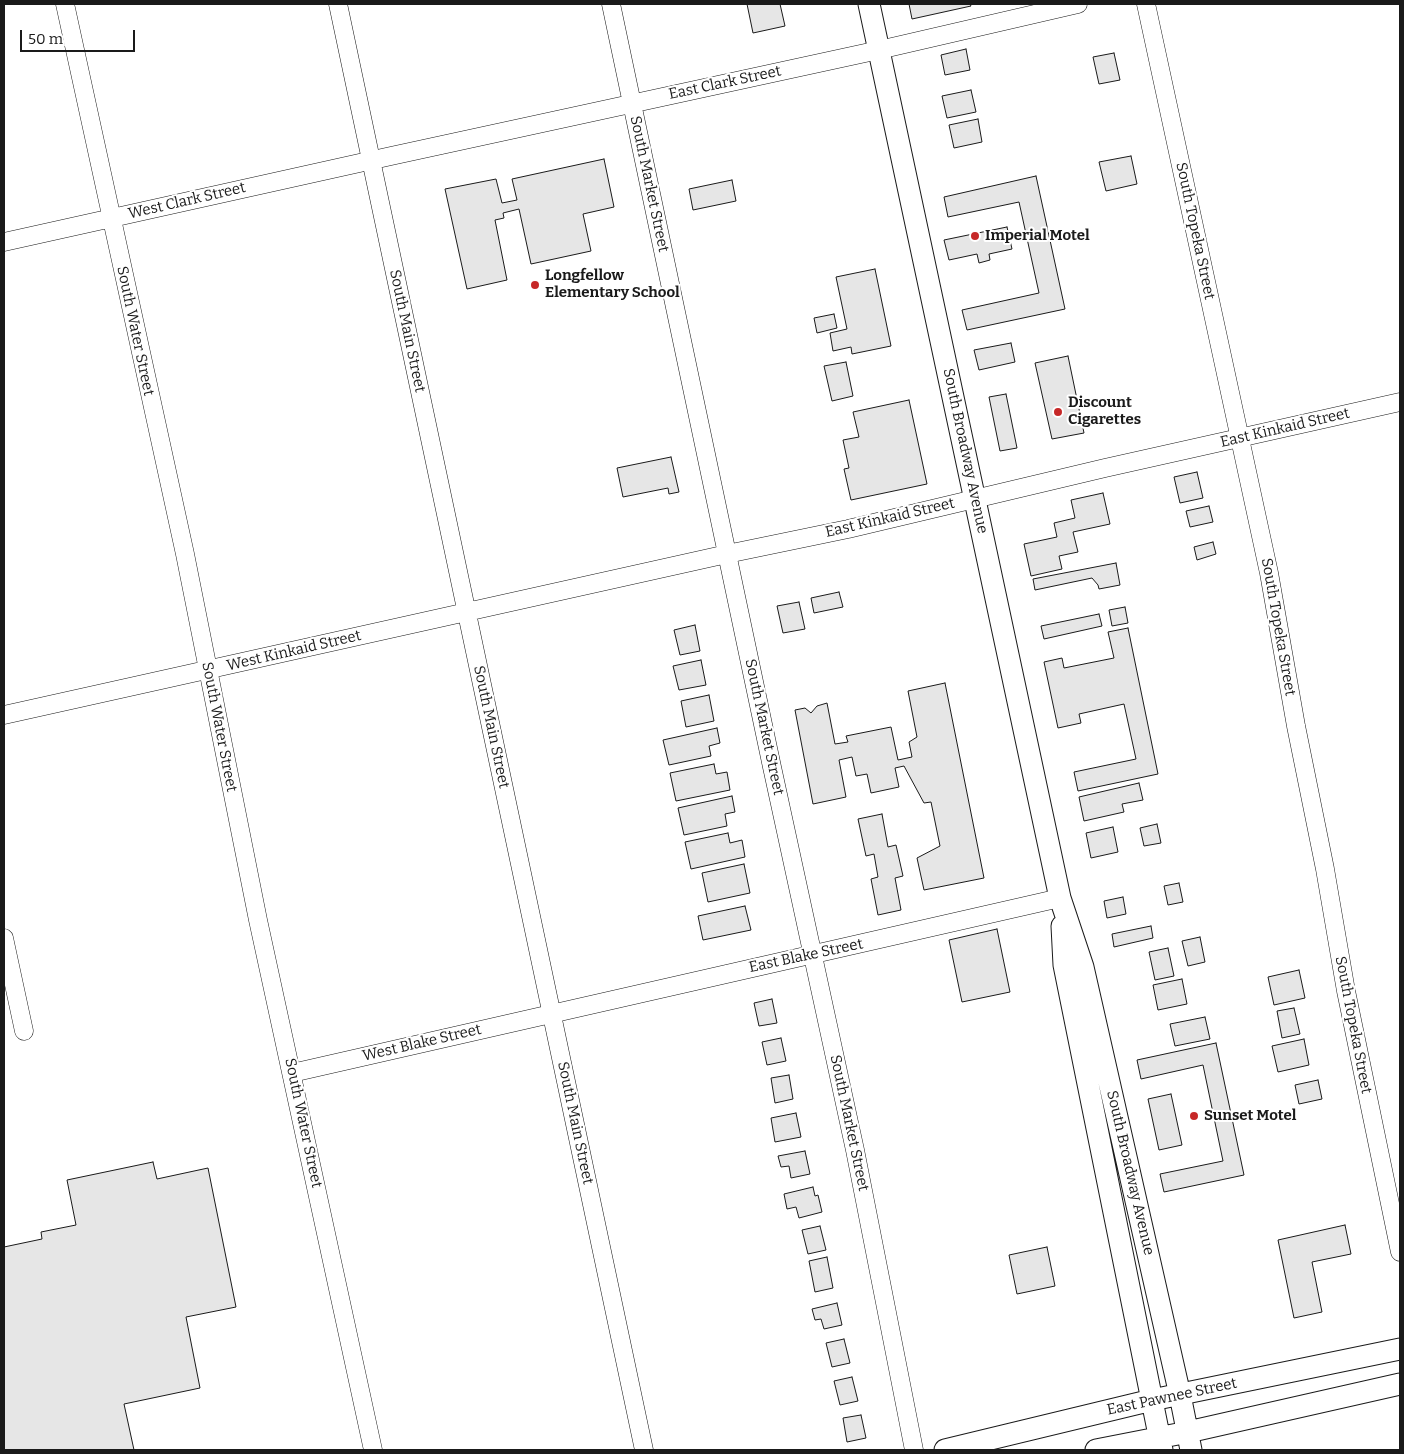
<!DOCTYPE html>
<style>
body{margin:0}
#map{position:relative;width:1404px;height:1454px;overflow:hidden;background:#fff;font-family:Bitter,serif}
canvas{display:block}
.frame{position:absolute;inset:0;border:5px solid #1a1a1a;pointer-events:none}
.scale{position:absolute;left:20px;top:30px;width:115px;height:22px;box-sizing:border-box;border:2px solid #1a1a1a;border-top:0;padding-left:6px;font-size:15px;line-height:18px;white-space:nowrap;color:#1a1a1a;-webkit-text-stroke:4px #fff;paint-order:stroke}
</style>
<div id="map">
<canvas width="1404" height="1454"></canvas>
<div class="frame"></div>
<div class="scale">50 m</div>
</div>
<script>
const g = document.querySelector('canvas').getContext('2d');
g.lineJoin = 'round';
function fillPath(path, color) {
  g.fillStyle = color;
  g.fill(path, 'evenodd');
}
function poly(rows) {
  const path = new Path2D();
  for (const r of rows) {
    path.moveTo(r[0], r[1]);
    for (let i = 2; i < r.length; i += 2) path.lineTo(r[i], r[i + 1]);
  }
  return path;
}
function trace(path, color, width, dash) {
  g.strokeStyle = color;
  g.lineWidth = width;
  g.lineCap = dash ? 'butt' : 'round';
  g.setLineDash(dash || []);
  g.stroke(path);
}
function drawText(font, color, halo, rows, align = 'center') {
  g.font = font + ' Bitter,serif';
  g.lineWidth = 4;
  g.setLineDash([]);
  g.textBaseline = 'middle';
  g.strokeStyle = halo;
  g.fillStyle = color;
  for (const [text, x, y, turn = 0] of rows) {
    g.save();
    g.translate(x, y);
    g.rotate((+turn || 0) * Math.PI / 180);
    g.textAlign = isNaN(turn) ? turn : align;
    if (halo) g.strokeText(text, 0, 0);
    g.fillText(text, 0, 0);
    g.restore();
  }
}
const building = poly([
 [747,4,780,4,785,26,753,33,747,4],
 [909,4,970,4,971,6,912,19,909,4],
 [966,49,970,70,945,75,941,55,966,49],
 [1114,53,1120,80,1099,84,1093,57,1114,53],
 [971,90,976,112,947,118,942,96,971,90],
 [978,119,982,142,954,148,949,125,978,119],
 [1131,156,1137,184,1106,191,1099,162,1131,156],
 [604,159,614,207,583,214,591,251,531,264,519,209,503,213,504,218,495,220,507,280,467,289,445,189,496,179,502,203,517,200,512,179,604,159],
 [1036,176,1065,309,967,330,962,310,1039,293,1019,202,948,217,944,197,1036,176],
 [732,180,736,201,693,210,689,189,732,180],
 [1007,227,1012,249,989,254,990,260,979,263,977,254,949,260,944,240,1007,227],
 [875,269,891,346,852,354,851,347,833,351,830,333,847,329,836,277,875,269],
 [834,314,837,328,817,333,814,318,834,314],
 [1011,343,1015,362,979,370,974,350,1011,343],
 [1068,356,1084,433,1052,439,1035,363,1068,356],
 [846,362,853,396,832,401,824,366,846,362],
 [1006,394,1017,448,1000,451,989,397,1006,394],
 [909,400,927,484,851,500,844,469,849,468,843,440,859,437,853,412,909,400],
 [671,457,679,492,669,494,668,488,623,497,617,468,671,457],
 [1197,472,1203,498,1180,503,1174,477,1197,472],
 [1103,493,1110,524,1073,532,1078,552,1059,556,1062,569,1031,576,1024,544,1057,537,1054,523,1075,518,1071,500,1103,493],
 [1209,506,1213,522,1190,527,1186,511,1209,506],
 [1213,542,1216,554,1197,560,1194,547,1213,542],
 [1116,563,1120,585,1099,589,1098,585,1092,578,1035,590,1033,579,1116,563],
 [839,592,843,607,814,613,811,598,839,592],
 [799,602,805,629,783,633,777,606,799,602],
 [1125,607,1128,623,1112,626,1109,610,1125,607],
 [1099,614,1102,626,1044,639,1041,626,1099,614],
 [695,625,700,651,680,655,674,630,695,625],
 [1128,628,1158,774,1078,791,1074,772,1136,759,1124,704,1079,714,1081,723,1058,728,1044,662,1062,658,1064,668,1114,658,1108,632,1128,628],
 [701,660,706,685,679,690,673,666,701,660],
 [945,683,984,878,924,890,917,858,940,846,931,802,924,803,904,766,895,768,899,787,871,793,867,774,856,776,852,757,839,760,846,797,813,804,795,710,805,708,811,713,817,706,827,703,835,744,848,742,846,736,891,727,898,760,912,757,909,742,917,737,908,691,945,683],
 [709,695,714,721,686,727,681,701,709,695],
 [717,728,720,743,709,746,711,756,669,765,663,740,717,728],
 [714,764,716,774,727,772,730,790,676,801,670,773,714,764],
 [1139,783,1143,800,1122,804,1124,812,1084,821,1079,797,1139,783],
 [732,796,735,812,725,814,727,826,684,835,678,808,732,796],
 [882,814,888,847,896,845,903,876,895,878,901,910,878,915,871,879,878,877,874,854,866,856,858,819,882,814],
 [1157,824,1161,843,1144,846,1140,828,1157,824],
 [1113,827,1118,852,1091,858,1086,833,1113,827],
 [728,833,730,843,742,840,745,857,691,869,685,842,728,833],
 [744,864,750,893,708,902,702,873,744,864],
 [1179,883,1183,902,1168,905,1164,886,1179,883],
 [1123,897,1126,914,1107,918,1104,901,1123,897],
 [745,906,751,930,703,940,698,916,745,906],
 [1151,926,1153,938,1114,947,1112,934,1151,926],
 [997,929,1010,992,962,1002,949,940,997,929],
 [1200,937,1205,962,1188,966,1182,941,1200,937],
 [1168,948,1174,976,1155,980,1149,952,1168,948],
 [1299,970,1305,998,1274,1005,1268,977,1299,970],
 [1182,979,1187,1004,1158,1010,1153,985,1182,979],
 [772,999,777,1023,759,1026,754,1003,772,999],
 [1294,1008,1300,1034,1282,1038,1277,1011,1294,1008],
 [1205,1017,1210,1039,1175,1046,1170,1024,1205,1017],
 [781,1038,786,1061,767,1065,762,1042,781,1038],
 [1304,1039,1309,1065,1278,1072,1272,1046,1304,1039],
 [1216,1043,1244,1175,1164,1192,1160,1174,1223,1161,1203,1065,1141,1079,1137,1060,1216,1043],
 [789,1075,793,1099,775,1103,771,1078,789,1075],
 [1318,1080,1322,1099,1299,1104,1295,1085,1318,1080],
 [1171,1094,1182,1145,1159,1150,1148,1099,1171,1094],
 [796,1113,801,1137,775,1142,771,1118,796,1113],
 [805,1151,810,1174,791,1178,789,1166,781,1167,778,1156,805,1151],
 [153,1162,157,1179,208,1168,236,1307,186,1317,200,1388,124,1404,134,1450,4,1450,4,1247,42,1239,41,1232,76,1225,67,1180,153,1162],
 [813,1187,815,1196,818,1195,822,1212,799,1218,796,1207,787,1209,784,1194,813,1187],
 [1345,1225,1351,1254,1312,1262,1322,1312,1294,1318,1278,1240,1345,1225],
 [820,1226,826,1250,808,1254,802,1230,820,1226],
 [1047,1247,1055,1286,1017,1294,1009,1255,1047,1247],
 [827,1257,833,1288,815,1292,809,1261,827,1257],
 [837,1303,842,1325,824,1329,821,1319,815,1320,812,1309,837,1303],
 [844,1339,850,1363,832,1367,826,1343,844,1339],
 [852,1377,858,1401,840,1405,834,1381,852,1377],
 [861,1415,866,1438,847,1442,843,1418,861,1415]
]);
fillPath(building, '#e6e6e6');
trace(building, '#1a1a1a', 1);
const minor = poly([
 [65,4,185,554,258,920,373,1450],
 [338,4,644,1450],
 [611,4,772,767,855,1150,914,1450],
 [1146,4,1269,573,1296,726,1325,869,1346,991,1400,1252],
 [4,242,391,156,879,50,1078,4],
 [4,715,727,554,848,529,1105,468,1400,402],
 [4,938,24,1031],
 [292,1073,1060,898]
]);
const major = poly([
 [869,4,1060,898,1083,967,1180,1395,1191,1450],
 [1062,926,1064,965,1162,1450],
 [945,1450,1152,1400,1400,1349],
 [1096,1450,1188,1432,1400,1384]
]);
trace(minor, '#1a1a1a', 19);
trace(major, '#1a1a1a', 23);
trace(minor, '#fff', 18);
trace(major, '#fff', 21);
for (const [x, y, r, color] of [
 [975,236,5,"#c62828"],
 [535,285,5,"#c62828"],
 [1058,412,5,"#c62828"],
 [1194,1116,5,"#c62828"]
]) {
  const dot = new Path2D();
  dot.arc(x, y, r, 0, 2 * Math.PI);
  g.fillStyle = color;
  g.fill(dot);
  trace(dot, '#fff', 2);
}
drawText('15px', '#1a1a1a', '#fff', [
 ["East Clark Street",725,83,-12],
 ["South Market Street",649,184,78],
 ["West Clark Street",187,201,-13],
 ["South Topeka Street",1195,231,78],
 ["South Water Street",135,331,78],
 ["South Main Street",407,331,78],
 ["East Kinkaid Street",1285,428,-13],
 ["South Broadway Avenue",965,451,78],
 ["East Kinkaid Street",890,518,-13],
 ["South Topeka Street",1278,627,80],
 ["West Kinkaid Street",294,651,-13],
 ["South Water Street",219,727,79],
 ["South Main Street",491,727,78],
 ["South Market Street",764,727,78],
 ["East Blake Street",806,956,-12],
 ["South Topeka Street",1353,1025,79],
 ["West Blake Street",422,1043,-13],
 ["South Water Street",303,1123,78],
 ["South Main Street",575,1123,78],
 ["South Market Street",849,1123,78],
 ["South Broadway Avenue",1130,1173,77],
 ["East Pawnee Street",1172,1397,-12]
]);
drawText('bold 15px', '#1a1a1a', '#fff', [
 ["Imperial Motel",985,236],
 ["Longfellow",545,276],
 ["Elementary School",545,293],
 ["Discount",1068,403],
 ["Cigarettes",1068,420],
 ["Sunset Motel",1204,1116]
], 'left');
</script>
